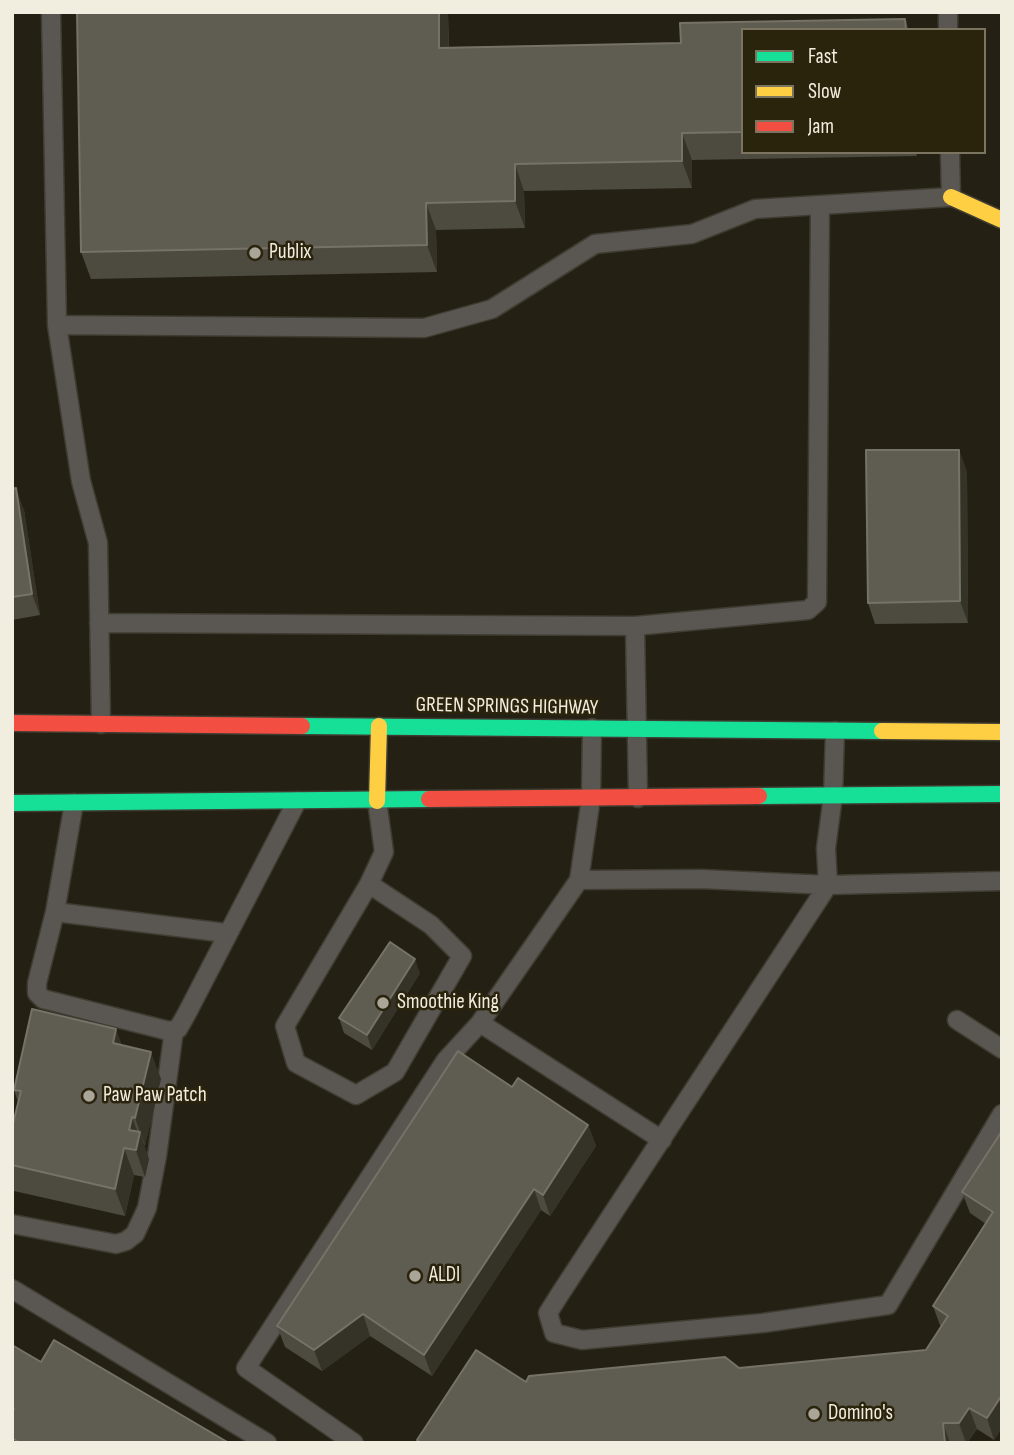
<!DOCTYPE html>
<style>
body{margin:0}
#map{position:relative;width:1014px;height:1455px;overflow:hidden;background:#242014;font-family:"Sofia Sans Condensed",sans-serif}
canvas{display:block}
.frame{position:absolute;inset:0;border:14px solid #f1eddf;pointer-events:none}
.legend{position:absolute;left:741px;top:28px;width:245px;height:126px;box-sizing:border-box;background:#2b240d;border:2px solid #7a7461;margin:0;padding:9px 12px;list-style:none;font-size:21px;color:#f1eddf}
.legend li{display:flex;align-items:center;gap:14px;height:35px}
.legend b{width:35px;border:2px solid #7a7461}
</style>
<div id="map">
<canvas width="1014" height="1455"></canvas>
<div class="frame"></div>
<ul class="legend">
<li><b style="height:9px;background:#16e098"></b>Fast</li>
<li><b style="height:9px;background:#ffcf43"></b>Slow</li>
<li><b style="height:9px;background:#f24e42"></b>Jam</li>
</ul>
</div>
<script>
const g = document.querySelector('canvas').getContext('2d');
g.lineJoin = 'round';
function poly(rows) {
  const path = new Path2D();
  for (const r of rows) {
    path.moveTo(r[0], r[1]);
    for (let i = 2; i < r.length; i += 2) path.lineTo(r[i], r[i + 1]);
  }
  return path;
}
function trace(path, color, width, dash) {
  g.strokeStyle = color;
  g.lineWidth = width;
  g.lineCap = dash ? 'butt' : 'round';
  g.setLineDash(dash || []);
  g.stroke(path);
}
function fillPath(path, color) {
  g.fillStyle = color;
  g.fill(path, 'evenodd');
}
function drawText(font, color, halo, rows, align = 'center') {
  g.font = font + ' "Sofia Sans Condensed",sans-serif';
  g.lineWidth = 5;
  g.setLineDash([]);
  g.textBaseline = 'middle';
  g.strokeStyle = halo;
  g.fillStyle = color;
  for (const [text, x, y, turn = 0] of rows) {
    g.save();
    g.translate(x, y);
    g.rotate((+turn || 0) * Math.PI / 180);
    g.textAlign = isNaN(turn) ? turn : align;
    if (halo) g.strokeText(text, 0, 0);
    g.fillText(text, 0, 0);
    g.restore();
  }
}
const lane = poly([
 [51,12,57,325],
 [948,12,948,30],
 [99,623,635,626,808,610,817,602,820,205],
 [635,626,638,798],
 [101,724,98,543,81,481,57,325,424,328,492,309,595,244,692,234,755,209,951,197,950,152],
 [592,728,591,798,579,880,701,879,828,885,826,848,833,796,835,731],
 [74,803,55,912,37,983,37,993,43,999,169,1031,178,1029,186,1015,297,801],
 [579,880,480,1023,662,1140],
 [1002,881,828,885,560,1294,548,1313,554,1333,582,1340,763,1323,888,1305,1002,1114],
 [369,884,431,925,462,956,395,1072,356,1095,296,1063,285,1026,369,884,384,852,377,801],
 [55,912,226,933],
 [957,1020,1002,1049],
 [12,1224,116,1244,126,1241,135,1234,147,1208,157,1156,174,1030],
 [12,1289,267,1443],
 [354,1443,246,1368,446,1060,480,1023]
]);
const fast = poly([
 [302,726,882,731],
 [759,796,1002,794],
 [12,803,429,799]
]);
const slow = poly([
 [951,197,1002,220],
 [882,731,1002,732],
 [377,801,379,726]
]);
const jam = poly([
 [12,723,302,726],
 [429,799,759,796]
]);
trace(lane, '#3f3c32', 21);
trace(fast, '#3f3c32', 19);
trace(slow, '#3f3c32', 19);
trace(jam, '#3f3c32', 19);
trace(lane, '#5a5752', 18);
trace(fast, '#16e098', 16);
trace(slow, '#ffcf43', 16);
trace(jam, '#f24e42', 16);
fillPath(poly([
 [77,12,448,12,449,47,681,43,680,23,905,19,909,30,743,30,743,152,916,152,917,156,692,160,692,188,524,191,525,228,436,230,437,272,91,279,81,252],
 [967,471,968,623,875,624,868,603],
 [12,489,24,510,40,615,12,620],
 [420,973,372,1050,344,1033,339,1018],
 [122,1045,161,1079,145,1145,144,1145,149,1159,145,1177,134,1175,125,1216,14,1191,12,1186,12,1128,18,1102,14,1090],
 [512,1087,588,1125,596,1146,550,1216,541,1210,432,1376,370,1336,322,1371,285,1347,277,1326],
 [1002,1131,1002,1428,994,1440,977,1429,967,1443,418,1443,417,1440,526,1382,739,1368,926,1350,941,1328,933,1306,986,1224,970,1213,962,1192],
 [12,1345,41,1362,229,1443,12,1443]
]), '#4d4a40');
fillPath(poly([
 [439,12,448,12,449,75,439,48],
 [905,19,909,30,906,30],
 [682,133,692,160,692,188,682,161],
 [515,164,524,191,525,228,515,201],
 [426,203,436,230,437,272,427,245],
 [959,450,967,471,968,623,960,601],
 [16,488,24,510,40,615,32,594],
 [415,959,420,973,372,1050,367,1035],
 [116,1029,126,1056,113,1043],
 [151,1052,161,1079,145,1145,135,1118],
 [132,1117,139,1136,140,1132,149,1159,145,1177,129,1130],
 [588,1125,596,1146,550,1216,543,1195],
 [124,1148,134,1175,125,1216,115,1189],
 [534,1189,541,1210,432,1376,424,1355],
 [363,1314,370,1336,322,1371,314,1350],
 [1002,1395,1002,1428,994,1440,987,1418],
 [969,1408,977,1429,967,1443,966,1443,959,1423],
 [943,1423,950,1443,945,1443]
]), '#353227');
const building = poly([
 [77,12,439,12,439,48,681,43,680,23,905,19,906,30,743,30,743,132,682,133,682,161,515,164,515,201,426,203,427,245,81,252,77,12],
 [866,450,959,450,960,601,868,603,866,450],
 [16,488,32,594,12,597,12,489,16,488],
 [390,942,415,959,367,1035,339,1018,390,942],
 [32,1009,116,1029,113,1043,151,1052,135,1118,132,1117,129,1130,140,1132,136,1150,124,1148,115,1189,12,1165,12,1128,21,1091,14,1090,32,1009],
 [458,1051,512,1087,518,1078,588,1125,543,1195,534,1189,424,1355,363,1314,314,1350,277,1326,458,1051],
 [1002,1131,1002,1395,987,1418,969,1408,959,1423,943,1423,945,1443,421,1443,417,1440,476,1350,526,1382,529,1376,725,1357,739,1368,926,1350,948,1316,933,1306,993,1212,962,1192,1002,1131],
 [54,1340,229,1443,21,1443,12,1438,12,1411,14,1409,12,1408,12,1345,41,1362,54,1340]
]);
fillPath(building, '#5f5c51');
trace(building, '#767267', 2);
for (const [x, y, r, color] of [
 [255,253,7,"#a9a598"],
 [383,1003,7,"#a9a598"],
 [89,1096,7,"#a9a598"],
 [415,1276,7,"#a9a598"],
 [814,1414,7,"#a9a598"]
]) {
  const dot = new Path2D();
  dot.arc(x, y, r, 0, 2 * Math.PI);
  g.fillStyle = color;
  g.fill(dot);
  trace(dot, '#2b240d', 2.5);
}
drawText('21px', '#f1eddf', '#2b240d', [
 ["Publix",269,253],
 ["Smoothie King",397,1003],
 ["Paw Paw Patch",103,1096],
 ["ALDI",429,1276],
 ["Domino's",828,1414]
], 'left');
drawText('21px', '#f1eddf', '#2b240d', [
 ["GREEN SPRINGS HIGHWAY",507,707,1]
]);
</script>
